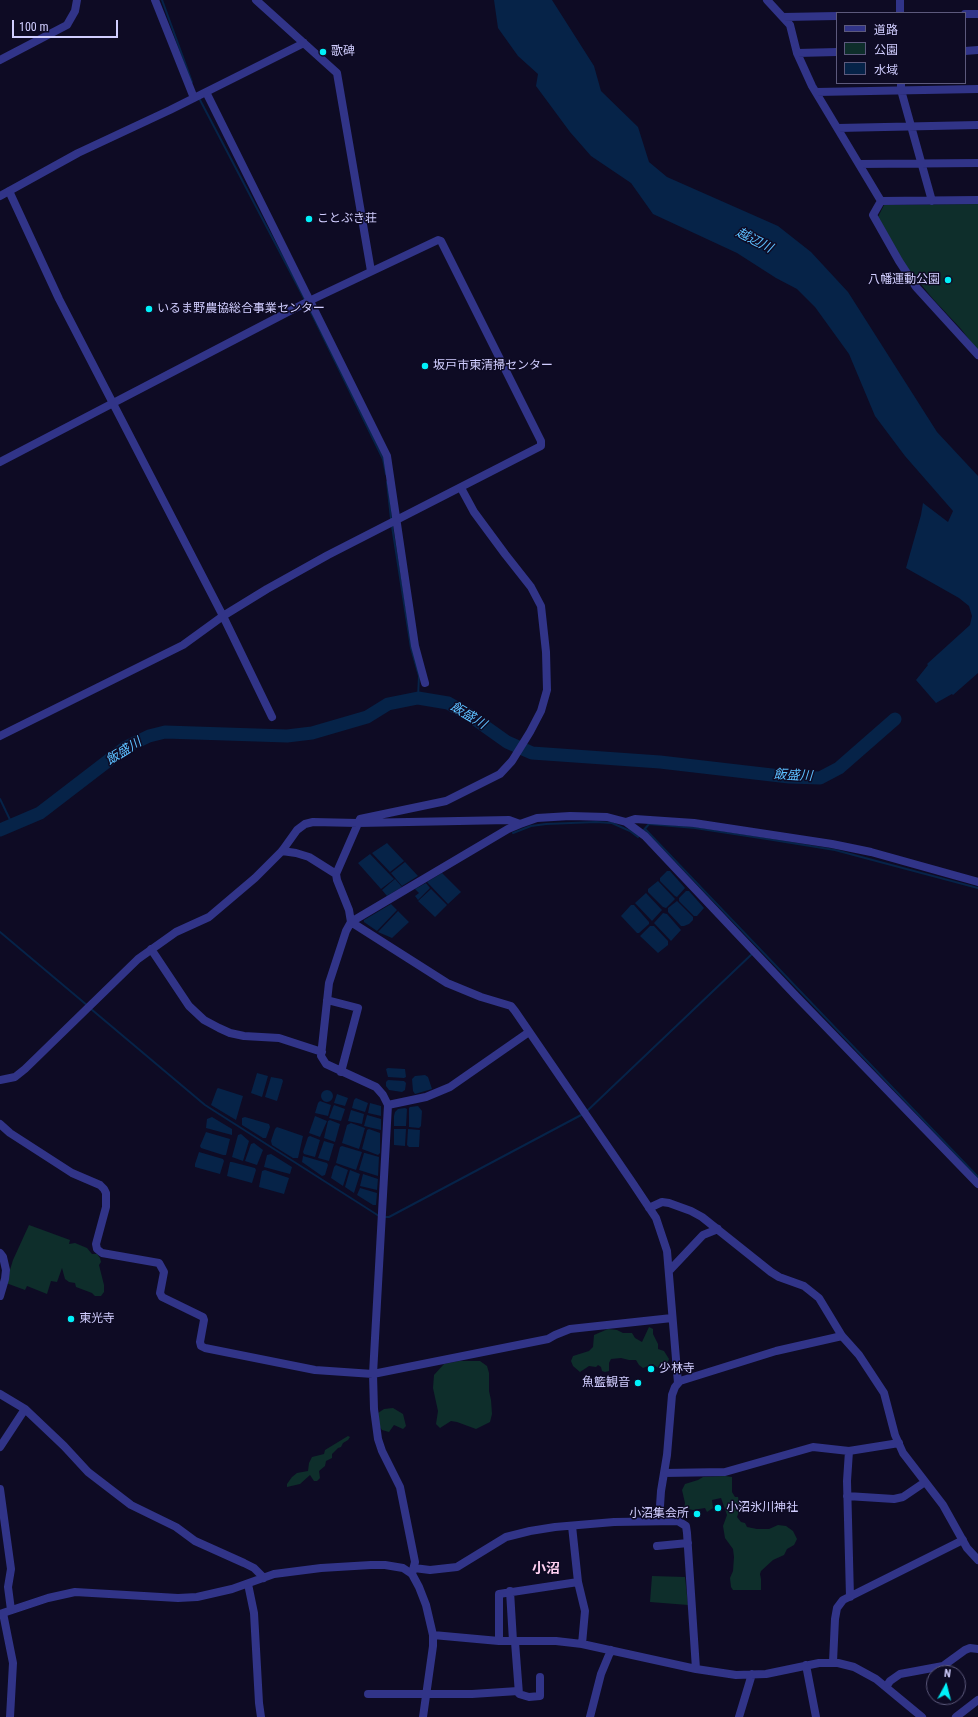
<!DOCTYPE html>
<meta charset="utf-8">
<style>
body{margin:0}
#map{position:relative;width:978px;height:1717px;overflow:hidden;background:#0e0b24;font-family:"Roboto Condensed","Noto Sans JP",sans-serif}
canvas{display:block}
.legend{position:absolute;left:836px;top:12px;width:130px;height:72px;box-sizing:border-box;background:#0e0b24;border:1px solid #5c597c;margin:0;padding:5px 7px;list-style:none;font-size:12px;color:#d1ceff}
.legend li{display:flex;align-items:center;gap:8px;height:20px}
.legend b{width:20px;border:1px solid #5c597c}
.north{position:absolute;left:926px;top:1665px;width:40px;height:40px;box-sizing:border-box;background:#0e0b24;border:1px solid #5c597c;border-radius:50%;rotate:7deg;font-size:11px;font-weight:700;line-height:16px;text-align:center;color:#d1ceff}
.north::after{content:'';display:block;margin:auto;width:14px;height:18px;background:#00f1f9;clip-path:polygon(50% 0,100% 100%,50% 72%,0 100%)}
.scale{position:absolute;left:12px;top:20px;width:106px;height:18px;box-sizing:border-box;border:2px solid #d1ceff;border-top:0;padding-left:5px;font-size:12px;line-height:14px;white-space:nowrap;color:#d1ceff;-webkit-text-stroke:3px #0e0b24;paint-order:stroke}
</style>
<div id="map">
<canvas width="978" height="1717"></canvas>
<ul class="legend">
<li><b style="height:5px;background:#313488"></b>道路</li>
<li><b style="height:11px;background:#0e2e2b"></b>公園</li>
<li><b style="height:11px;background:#062348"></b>水域</li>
</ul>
<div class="north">N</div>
<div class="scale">100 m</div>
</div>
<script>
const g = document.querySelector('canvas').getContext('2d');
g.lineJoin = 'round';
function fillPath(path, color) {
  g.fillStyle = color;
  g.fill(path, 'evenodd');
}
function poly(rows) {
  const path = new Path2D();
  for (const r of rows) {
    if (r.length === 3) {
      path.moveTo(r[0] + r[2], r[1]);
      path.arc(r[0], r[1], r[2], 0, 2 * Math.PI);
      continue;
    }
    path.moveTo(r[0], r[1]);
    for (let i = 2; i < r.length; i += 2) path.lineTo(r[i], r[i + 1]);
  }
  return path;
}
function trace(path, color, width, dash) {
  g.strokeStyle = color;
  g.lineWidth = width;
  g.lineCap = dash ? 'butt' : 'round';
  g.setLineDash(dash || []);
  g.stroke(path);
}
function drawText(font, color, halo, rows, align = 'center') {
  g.font = font + ' "Roboto Condensed","Noto Sans JP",sans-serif';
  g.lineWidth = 3;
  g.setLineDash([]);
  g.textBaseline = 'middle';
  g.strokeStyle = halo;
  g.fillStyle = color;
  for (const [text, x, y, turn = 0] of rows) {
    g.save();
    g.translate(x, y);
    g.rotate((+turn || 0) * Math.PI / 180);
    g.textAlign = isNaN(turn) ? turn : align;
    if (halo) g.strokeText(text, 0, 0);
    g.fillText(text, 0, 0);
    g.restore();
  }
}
fillPath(poly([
 [978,204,978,351,961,329,933,299,902,261,878,217,884,205],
 [29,1225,70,1240,69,1244,75,1243,87,1248,92,1254,97,1254,100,1258,101,1262,99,1265,104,1285,104,1292,101,1296,95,1296,92,1293,76,1287,75,1283,69,1282,65,1279,62,1268,57,1282,51,1281,47,1294,27,1286,25,1290,6,1283,13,1260],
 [649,1327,653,1329,653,1334,658,1344,658,1349,664,1351,669,1359,667,1364,664,1367,658,1368,653,1364,643,1368,639,1365,636,1360,629,1360,621,1358,611,1359,609,1363,609,1371,605,1372,602,1371,601,1367,598,1365,596,1367,589,1366,580,1372,573,1366,571,1361,573,1356,589,1351,593,1347,594,1335,608,1329,617,1330,623,1333,632,1333,635,1338,642,1342],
 [459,1361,480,1361,487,1366,489,1373,489,1391,491,1400,492,1414,490,1422,476,1429,457,1422,451,1421,440,1428,436,1424,438,1411,433,1388,434,1375,444,1364],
 [393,1408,403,1414,406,1426,403,1429,394,1425,389,1432,382,1430,379,1426,378,1413,384,1409],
 [348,1436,350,1437,348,1440,343,1443,341,1447,338,1448,332,1454,332,1458,326,1461,325,1466,319,1471,320,1478,317,1481,314,1481,310,1475,300,1484,287,1487,287,1484,292,1477,297,1473,308,1471,309,1463,312,1457,324,1454,325,1450],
 [725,1476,732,1477,732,1492,735,1497,738,1497,740,1508,737,1517,741,1522,745,1523,747,1527,757,1529,769,1529,778,1525,786,1526,793,1531,797,1539,794,1545,787,1549,784,1555,773,1560,761,1571,760,1574,761,1579,761,1590,733,1590,731,1587,730,1578,733,1571,734,1557,733,1549,725,1538,723,1526,727,1515,721,1498,712,1500,713,1508,707,1512,705,1508,693,1510,684,1508,685,1503,682,1490,685,1484,698,1480,703,1477],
 [652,1576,685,1577,688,1605,650,1602]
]), '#0e2e2b');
fillPath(poly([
 [494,0,552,0,594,66,601,91,638,127,649,162,667,177,778,226,811,252,848,292,937,432,978,476,978,673,953,695,952,694,936,703,916,680,928,665,927,664,970,625,972,616,969,606,959,598,906,568,921,515,923,503,948,522,953,511,905,456,875,416,849,354,815,307,797,289,776,278,737,253,653,214,631,183,591,156,570,132,536,86,538,74,518,56,498,28],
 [387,843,404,861,390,872,372,853],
 [370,854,394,879,381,889,358,863],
 [405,862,418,876,402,886,391,873],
 [667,871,670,871,685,888,677,897,675,896,660,881,660,878],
 [442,873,461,892,448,904,427,882],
 [395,879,402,887,387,896,382,890],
 [658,881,675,899,666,908,663,907,648,892,648,889],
 [426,883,430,888,418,900,415,896,419,893,415,889],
 [431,889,447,905,435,917,418,901],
 [686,891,689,891,704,908,697,916,694,916,679,901,679,898],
 [646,893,662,910,652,921,635,903],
 [677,901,693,917,693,920,689,924,684,926,681,926,668,912,668,908],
 [391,904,397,910,377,931,364,922,364,920],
 [631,905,634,905,649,922,649,924,639,933,637,933,621,916],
 [398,911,409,922,392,938,378,932],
 [663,913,667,914,681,930,671,941,654,923],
 [650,926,654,926,668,941,668,945,658,953,640,936],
 [388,1068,405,1069,406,1077,404,1078,388,1077,386,1069],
 [257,1073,268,1076,262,1097,251,1093],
 [425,1075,428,1077,432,1089,415,1094,413,1091,412,1079,415,1076],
 [271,1077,282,1079,283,1081,277,1101,265,1097],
 [388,1080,404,1081,406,1083,405,1090,402,1092,389,1090,386,1086,386,1082],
 [218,1088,243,1096,236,1120,211,1105,217,1089],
 [327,1096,6],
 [337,1094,348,1098,345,1106,334,1103],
 [356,1098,368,1103,365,1112,352,1108,354,1100],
 [320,1101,331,1105,328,1116,315,1113,318,1103],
 [370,1103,381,1106,381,1116,368,1113],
 [334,1105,345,1109,341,1121,329,1118,333,1107],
 [418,1106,422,1111,421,1126,419,1128,409,1127,409,1108,410,1107],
 [405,1108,407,1109,406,1126,394,1126,394,1116,395,1112,398,1109],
 [351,1110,364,1114,362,1124,348,1121],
 [367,1115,381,1119,381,1130,364,1126],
 [315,1116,327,1121,320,1137,309,1133],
 [212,1117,232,1129,232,1135,206,1128,207,1119],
 [245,1117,269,1124,270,1127,266,1138,263,1138,242,1125,242,1118],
 [330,1120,340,1124,335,1142,324,1138,328,1121],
 [351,1123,365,1128,359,1149,342,1143,347,1125],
 [277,1127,303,1136,298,1158,293,1158,272,1145,271,1141,275,1129],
 [369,1129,380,1133,380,1153,378,1155,362,1149,367,1130],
 [394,1129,406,1129,405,1146,394,1145],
 [408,1129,420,1130,419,1147,409,1147,407,1145],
 [206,1132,230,1139,226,1155,223,1155,201,1148,200,1146],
 [241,1134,249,1141,243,1161,232,1157,238,1135],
 [310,1136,320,1140,315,1157,304,1154,303,1152,308,1137],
 [324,1141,334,1144,329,1161,318,1158],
 [254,1143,263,1150,257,1165,245,1161,251,1144],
 [342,1146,362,1152,356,1170,336,1163,340,1147],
 [199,1152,223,1159,224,1161,220,1174,195,1167,195,1164],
 [364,1153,365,1153,379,1157,378,1176,359,1170],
 [271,1154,292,1167,290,1174,264,1167,267,1155],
 [303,1156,327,1163,328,1165,325,1175,322,1176,302,1162],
 [230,1162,232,1162,255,1168,256,1170,252,1183,227,1176],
 [336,1165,348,1170,343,1186,331,1178,334,1167],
 [265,1170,289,1178,284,1194,259,1187,262,1171],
 [350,1170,360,1174,354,1193,345,1187],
 [363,1174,378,1179,377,1190,360,1186],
 [360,1188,377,1193,376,1205,373,1205,357,1195]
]), '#062348');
trace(poly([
 [162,0,192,82],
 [199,98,305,300],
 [307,304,383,459,386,474],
 [387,482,391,519],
 [392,526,411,648,419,676,418,698],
 [0,799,13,826],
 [645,829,978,1177],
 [643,831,649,824,695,828,767,839,835,850,978,888],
 [513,833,531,826,546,824,596,822,612,823,630,831,638,837,640,834],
 [0,932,88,1006],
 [91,1009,205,1105,379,1216],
 [587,1111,753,953],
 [383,1217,389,1217,583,1114]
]), '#062348', 2);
trace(poly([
 [0,830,40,813,126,747,149,736,165,732,287,736,312,733,367,717,388,704,418,698,448,703,469,715,507,742,532,753,660,762,789,777,820,778,839,768,895,719]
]), '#062348', 13);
trace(poly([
 [155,0,194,98],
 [256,0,337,73,371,271],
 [767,0,790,25,797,53,812,86,881,201,978,200],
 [900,0,900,13],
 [965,14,978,14],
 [783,17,837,16],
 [965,51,978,50],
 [797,53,837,52],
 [0,60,67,25,75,11,77,0],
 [901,83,901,90,911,126,932,201],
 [206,92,387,456,415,646,425,683],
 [816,92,978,89],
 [838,128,978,125],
 [859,164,978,163],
 [9,191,59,299,223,616,272,717],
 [0,196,78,153,170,110,304,43],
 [881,201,873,215,899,261,916,287,978,355],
 [0,462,309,301,438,240,441,241,541,441,541,446,328,555,267,589,223,616,183,645,0,736],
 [461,488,474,512,505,554,531,587,541,606,546,652,547,690,541,711,530,732,512,761,500,774,446,801,360,819,336,874,337,880,349,910,351,922,447,983,481,997,511,1006,515,1011,632,1182,656,1218,667,1251,678,1383],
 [626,822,635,819,694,823,832,844,871,852,978,882],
 [282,851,296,853,309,857,336,874],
 [151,949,189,1006,204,1020,219,1028,230,1033,244,1036,279,1038,322,1052],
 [327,1000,358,1008,341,1072],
 [0,1080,15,1077,25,1069,138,959,176,932,209,917,255,878,282,851,297,830,305,824,313,822,358,823,509,820,520,824],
 [388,1105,426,1097,450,1087,529,1032],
 [0,1124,10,1133,72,1173,100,1185,104,1189,106,1193,106,1207,96,1244,97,1249,102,1253,159,1263,164,1272,160,1293,162,1297,203,1317,204,1320,200,1342,201,1346,205,1348,315,1370,373,1374,548,1339,555,1335,570,1329,672,1318],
 [649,1208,662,1202,669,1203,691,1211,702,1217,771,1272,779,1277,804,1286,819,1298,842,1336,859,1355,884,1393,895,1435,903,1453,943,1505,967,1548,978,1560],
 [0,1253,3,1257,6,1270,5,1279,0,1296],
 [669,1271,703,1235,718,1229],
 [0,1394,25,1409,64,1446,88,1472,131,1505,176,1527,195,1541,244,1563,254,1568,264,1578],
 [0,1447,25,1409],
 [849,1451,847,1481,850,1597],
 [664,1473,725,1472,813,1447,849,1451,899,1443],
 [0,1489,11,1569,8,1587,11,1610],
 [847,1496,894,1499,903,1497,925,1482],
 [659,1521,661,1491,667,1455,672,1395,675,1387,680,1381,776,1351,842,1336],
 [572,1526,578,1582,585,1611,582,1644],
 [657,1546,688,1543],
 [414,1568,430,1570,457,1567,506,1537,530,1531,555,1527,614,1522,678,1521,686,1526,687,1533,696,1669],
 [412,1574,415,1562,400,1487,382,1451,378,1439,374,1409,373,1374,388,1105,383,1095,376,1087,326,1064,321,1056,329,983,346,931,351,922,508,829,520,824,537,818,570,816,607,817,626,822,645,836,796,996,978,1184],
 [248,1584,254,1613,259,1703,261,1717],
 [510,1591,513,1641],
 [3,1613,13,1663,10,1717],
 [0,1614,48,1598,75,1592,178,1598,197,1597,232,1589,274,1574,321,1568,371,1565,385,1565,403,1568,412,1574,419,1587,426,1605,433,1635,433,1646,423,1717],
 [433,1635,499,1641,556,1641,582,1644,696,1669,736,1675,766,1674,819,1663,838,1663,854,1667,876,1679,922,1717],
 [499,1641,499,1594,578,1582],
 [515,1642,519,1694,529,1697,540,1696,540,1677],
 [833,1662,835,1619,837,1608,843,1600,963,1540],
 [806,1665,816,1717],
 [886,1687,890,1681,900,1674,943,1666,965,1650,970,1648,978,1649],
 [368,1694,472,1694,518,1691],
 [590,1717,601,1674,611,1650],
 [739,1717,752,1674],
 [956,1717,978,1700]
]), '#313488', 8);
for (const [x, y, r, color] of [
 [323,52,4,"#00f1f9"],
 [309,219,4,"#00f1f9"],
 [948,280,4,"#00f1f9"],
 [149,309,4,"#00f1f9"],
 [425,366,4,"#00f1f9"],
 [71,1319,4,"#00f1f9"],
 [651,1369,4,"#00f1f9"],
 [638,1383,4,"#00f1f9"],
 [718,1508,4,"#00f1f9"],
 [697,1514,4,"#00f1f9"]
]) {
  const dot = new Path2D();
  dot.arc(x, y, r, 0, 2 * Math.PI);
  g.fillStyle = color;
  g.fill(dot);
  trace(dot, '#0e0b24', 1.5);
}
drawText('12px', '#d1ceff', '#0e0b24', [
 ["歌碑",331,52],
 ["ことぶき荘",317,219],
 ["八幡運動公園",940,280,"right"],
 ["いるま野農協総合事業センター",157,309],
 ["坂戸市東清掃センター",433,366],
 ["東光寺",79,1319],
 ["少林寺",659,1369],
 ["魚籃観音",630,1383,"right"],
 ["小沼氷川神社",726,1508],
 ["小沼集会所",689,1514,"right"]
], 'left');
drawText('italic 13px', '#5cbfff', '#0e0b24', [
 ["越辺川",754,241,27],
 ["飯盛川",468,716,31],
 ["飯盛川",124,752,-32],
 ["飯盛川",793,776,3]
]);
drawText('bold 14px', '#ffd0f1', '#0e0b24', [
 ["小沼",546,1569]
]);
</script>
